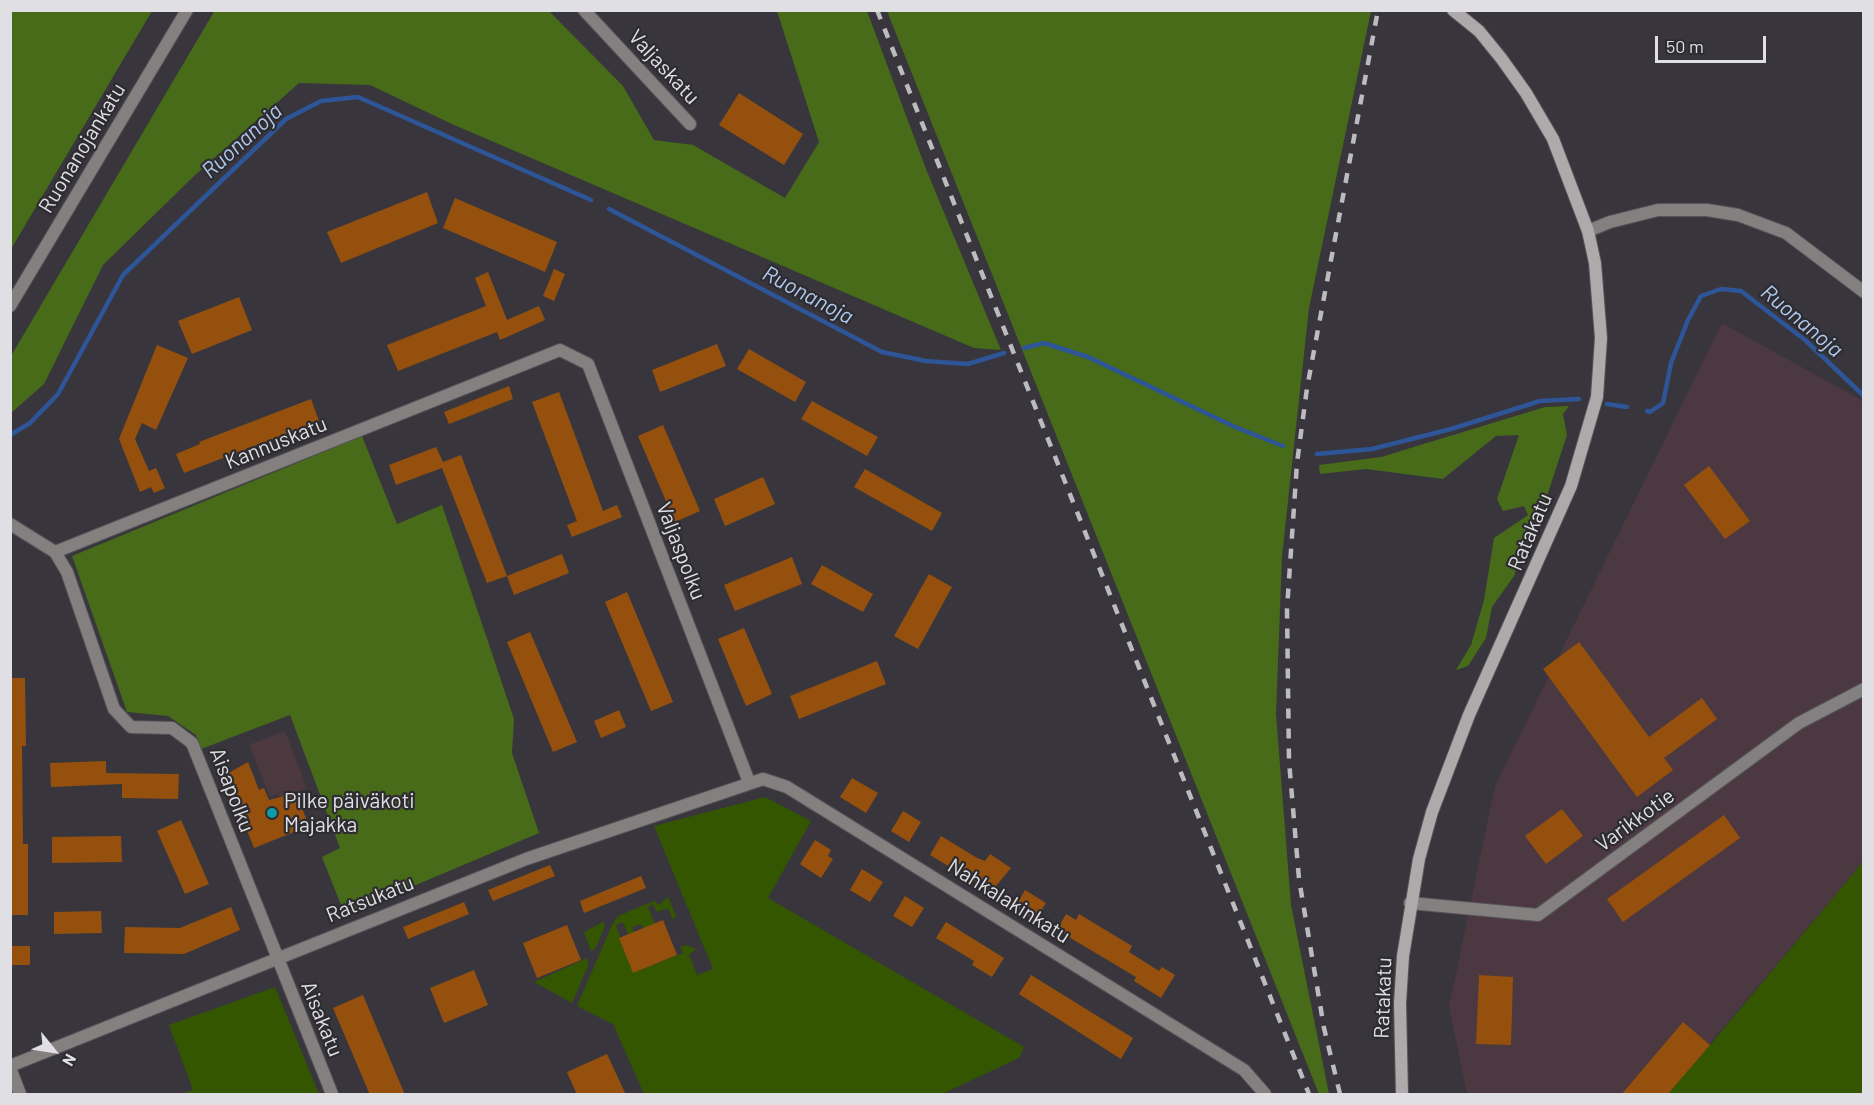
<!DOCTYPE html>
<meta charset="utf-8">
<style>
body{margin:0}
#map{position:relative;width:1874px;height:1105px;overflow:hidden;background:#38363c;font-family:Barlow,sans-serif}
canvas{display:block}
.frame{position:absolute;inset:0;border:12px solid #e0dfe3;pointer-events:none}
.north{position:absolute;left:24px;top:1021px;width:60px;height:60px;-webkit-text-stroke:4px #2d2c31;paint-order:stroke;rotate:120deg;font-size:16px;font-weight:700;line-height:24px;text-align:center;color:#e0dfe3}
.north::after{content:'';display:block;margin:auto;width:21px;height:27px;background:#e0dfe3;clip-path:polygon(50% 0,100% 100%,50% 72%,0 100%)}
.scale{position:absolute;left:1655px;top:36px;width:111px;height:27px;box-sizing:border-box;border:3px solid #e0dfe3;border-top:0;padding-left:8px;font-size:18px;line-height:21px;white-space:nowrap;color:#e0dfe3;-webkit-text-stroke:4px #2d2c31;paint-order:stroke}
</style>
<div id="map">
<canvas width="1874" height="1105"></canvas>
<div class="frame"></div>
<div class="north">N</div>
<div class="scale">50 m</div>
</div>
<script>
const g = document.querySelector('canvas').getContext('2d');
g.lineJoin = 'round';
function fillPath(path, color) {
  g.fillStyle = color;
  g.fill(path, 'evenodd');
}
function poly(rows) {
  const path = new Path2D();
  for (const r of rows) {
    path.moveTo(r[0], r[1]);
    for (let i = 2; i < r.length; i += 2) path.lineTo(r[i], r[i + 1]);
  }
  return path;
}
function trace(path, color, width, dash) {
  g.strokeStyle = color;
  g.lineWidth = width;
  g.lineCap = dash ? 'butt' : 'round';
  g.setLineDash(dash || []);
  g.stroke(path);
}
function drawText(font, color, halo, rows, align = 'center') {
  g.font = font + ' Barlow,sans-serif';
  g.lineWidth = 4.5;
  g.setLineDash([]);
  g.textBaseline = 'middle';
  g.strokeStyle = halo;
  g.fillStyle = color;
  for (const [text, x, y, turn = 0] of rows) {
    g.save();
    g.translate(x, y);
    g.rotate((+turn || 0) * Math.PI / 180);
    g.textAlign = isNaN(turn) ? turn : align;
    if (halo) g.strokeText(text, 0, 0);
    g.fillText(text, 0, 0);
    g.restore();
  }
}
fillPath(poly([
 [1722,323,1863,401,1863,862,1667,1094,1467,1094,1449,1007,1495,786]
]), '#4c3840');
fillPath(poly([
 [285,731,307,788,280,798,278,794,270,797,249,745]
]), '#4c3940');
fillPath(poly([
 [765,797,811,821,768,898,1024,1047,1019,1058,942,1094,644,1094,613,1024,577,1006,612,925,618,916,654,901,659,905,668,897,676,916,673,920,668,908,657,912,653,904,648,907,655,924,643,928,641,924,632,927,634,932,628,934,623,922,616,925,633,973,683,953,680,947,686,945,696,949,689,955,697,975,713,969,654,826],
 [1863,862,1863,1094,1667,1094,1710,1045],
 [603,922,605,926,595,949,591,951,584,932],
 [587,958,588,966,572,1003,534,982],
 [275,987,319,1094,181,1094,193,1090,169,1025]
]), '#345600');
fillPath(poly([
 [11,10,152,11,11,249,10,11],
 [215,10,549,11,623,86,654,140,693,145,785,198,819,142,777,11,867,11,926,169,1001,350,974,348,452,124,370,85,299,83,194,176,103,265,44,384,11,413,11,356],
 [887,11,1371,11,1309,308,1282,556,1276,714,1291,905,1329,1094,1319,1094],
 [1569,406,1563,414,1567,435,1545,502,1526,540,1514,576,1492,607,1486,638,1468,666,1456,670,1471,645,1484,600,1494,538,1528,515,1524,506,1503,511,1497,499,1519,435,1496,436,1443,479,1366,469,1320,474,1319,465,1381,457,1545,407],
 [362,436,397,524,442,505,514,719,512,753,539,833,345,915,322,857,340,848,290,715,201,749,196,735,168,716,127,712,72,556]
]), '#476b18');
trace(poly([
 [609,209,882,352,926,361,968,364,1004,353],
 [1024,348,1044,343,1088,357,1235,427,1283,446],
 [1607,404,1627,407],
 [1647,411,1650,412,1663,403,1671,363,1688,320,1701,296,1721,289,1741,291,1805,340,1864,396],
 [10,435,30,423,58,394,123,275,286,119,321,101,358,97,591,200],
 [1317,454,1372,449,1451,429,1540,401,1579,399]
]), '#2d5597', 4.5);
fillPath(poly([
 [739,93,803,134,784,165,719,125],
 [427,192,438,223,341,263,327,232],
 [455,198,557,242,545,272,443,228],
 [554,269,565,274,554,301,543,296],
 [488,272,507,320,539,306,545,320,500,340,497,332,398,371,387,345,486,306,475,278],
 [239,297,252,330,192,354,178,321],
 [717,344,726,366,660,392,652,370],
 [157,345,188,358,156,430,142,423,135,439,149,471,156,468,165,488,154,493,151,487,140,492,119,439],
 [749,349,806,382,795,402,737,369],
 [509,386,513,399,449,424,444,412],
 [559,392,603,511,617,505,622,517,572,537,567,525,577,521,532,402],
 [311,399,319,421,184,473,176,454,200,444,199,442],
 [812,401,878,437,867,456,801,419],
 [663,425,700,511,675,522,638,436],
 [436,447,443,462,461,455,507,576,487,583,442,468,396,485,389,465],
 [1709,466,1750,521,1725,539,1684,485],
 [865,469,942,513,932,531,854,487],
 [763,477,775,504,725,526,714,499],
 [562,554,569,573,514,595,507,576],
 [792,557,802,584,735,611,724,585],
 [822,565,873,594,863,612,811,584],
 [929,574,952,587,918,649,894,636],
 [627,592,673,702,651,711,605,602],
 [744,628,772,694,746,706,718,639],
 [530,632,577,742,553,752,507,642],
 [1579,642,1649,737,1702,698,1717,719,1664,758,1673,770,1637,797,1543,669],
 [877,661,886,684,799,719,790,696],
 [10,678,25,678,26,746,22,746,23,844,28,844,28,915,10,915],
 [619,710,626,727,601,738,594,721],
 [106,761,106,773,179,774,178,799,122,798,122,784,51,787,50,763],
 [248,762,259,790,264,788,269,800,296,793,309,826,254,848,225,775],
 [852,778,878,793,866,813,840,797],
 [1562,809,1583,836,1546,864,1525,836],
 [903,811,921,822,909,842,891,831],
 [1724,815,1740,838,1623,922,1607,899],
 [181,820,209,884,185,894,157,831],
 [121,836,122,862,52,863,52,837],
 [941,836,977,858,985,861,990,854,1011,868,991,892,930,855],
 [815,840,831,850,828,856,833,859,821,878,800,864],
 [550,865,555,876,493,901,488,890],
 [862,869,883,882,870,902,850,890],
 [641,876,646,888,584,913,580,901],
 [1025,890,1046,903,1035,921,1014,909],
 [905,896,924,908,912,927,893,916],
 [464,902,469,914,408,939,403,927],
 [231,907,240,930,184,954,124,953,125,927,180,928],
 [101,911,102,933,54,934,54,912],
 [1066,914,1076,920,1079,914,1132,946,1129,952,1159,971,1162,967,1175,975,1161,998,1134,981,1136,977,1057,930],
 [663,920,677,955,633,973,619,938],
 [946,922,1004,958,992,977,972,965,974,961,936,938],
 [567,925,581,960,537,978,523,943],
 [10,946,30,946,30,965,10,965],
 [474,970,488,1005,444,1023,430,988],
 [1031,975,1133,1038,1121,1059,1019,994],
 [1479,975,1513,977,1511,1045,1476,1044],
 [363,995,405,1095,370,1095,333,1008],
 [1683,1022,1710,1045,1667,1095,1621,1095],
 [607,1054,626,1095,577,1095,567,1072]
]), '#95500e');
const minor = poly([
 [584,10,690,124],
 [1588,231,1610,222,1658,210,1707,210,1738,215,1786,233,1864,292],
 [10,306,187,10],
 [10,524,55,552,560,350,588,364,749,782],
 [55,552,67,572,114,709,131,727,172,728,192,743,332,1094],
 [1410,903,1538,915,1799,723,1864,689],
 [10,1066,526,859,763,779,787,787,1244,1070,1265,1094],
 [10,1068,20,1094]
]);
const secondary = poly([
 [1402,1094,1400,1003,1403,956,1419,859,1432,812,1469,715,1571,486,1597,397,1601,338,1595,263,1588,231,1553,139,1526,93,1501,58,1479,31,1453,10]
]);
trace(minor, '#56545a', 14);
trace(secondary, '#56545a', 14);
trace(minor, '#848080', 12);
trace(secondary, '#aea9aa', 12);
trace(poly([
 [877,10,1309,1094],
 [1340,1094,1324,1028,1299,879,1289,761,1287,609,1297,463,1307,388,1378,10]
]), '#bcbbc0', 4.5, [10, 10]);
for (const [x, y, r, color] of [
 [272,813,6,"#0f9aa8"]
]) {
  const dot = new Path2D();
  dot.arc(x, y, r, 0, 2 * Math.PI);
  g.fillStyle = color;
  g.fill(dot);
  trace(dot, '#2d2c31', 2);
}
drawText('21px', '#e0dfe3', '#2d2c31', [
 ["Valjaskatu",664,67,47],
 ["Ruonanojankatu",82,148,-59],
 ["Kannuskatu",276,443,-22],
 ["Ratakatu",1530,532,-67],
 ["Valjaspolku",681,551,69],
 ["Aisapolku",232,790,69],
 ["Varikkotie",1635,820,-36],
 ["Ratsukatu",370,899,-22],
 ["Nahkalakinkatu",1009,901,32],
 ["Ratakatu",1383,998,-88],
 ["Aisakatu",322,1019,68]
]);
drawText('21px', '#e0dfe3', '#2d2c31', [
 ["Pilke päiväkoti",284,801],
 ["Majakka",284,825]
], 'left');
drawText('italic 22px', '#b2c9ef', '#2d2c31', [
 ["Ruonanoja",242,141,-42],
 ["Ruonanoja",808,295,28],
 ["Ruonanoja",1802,321,40]
]);
</script>
